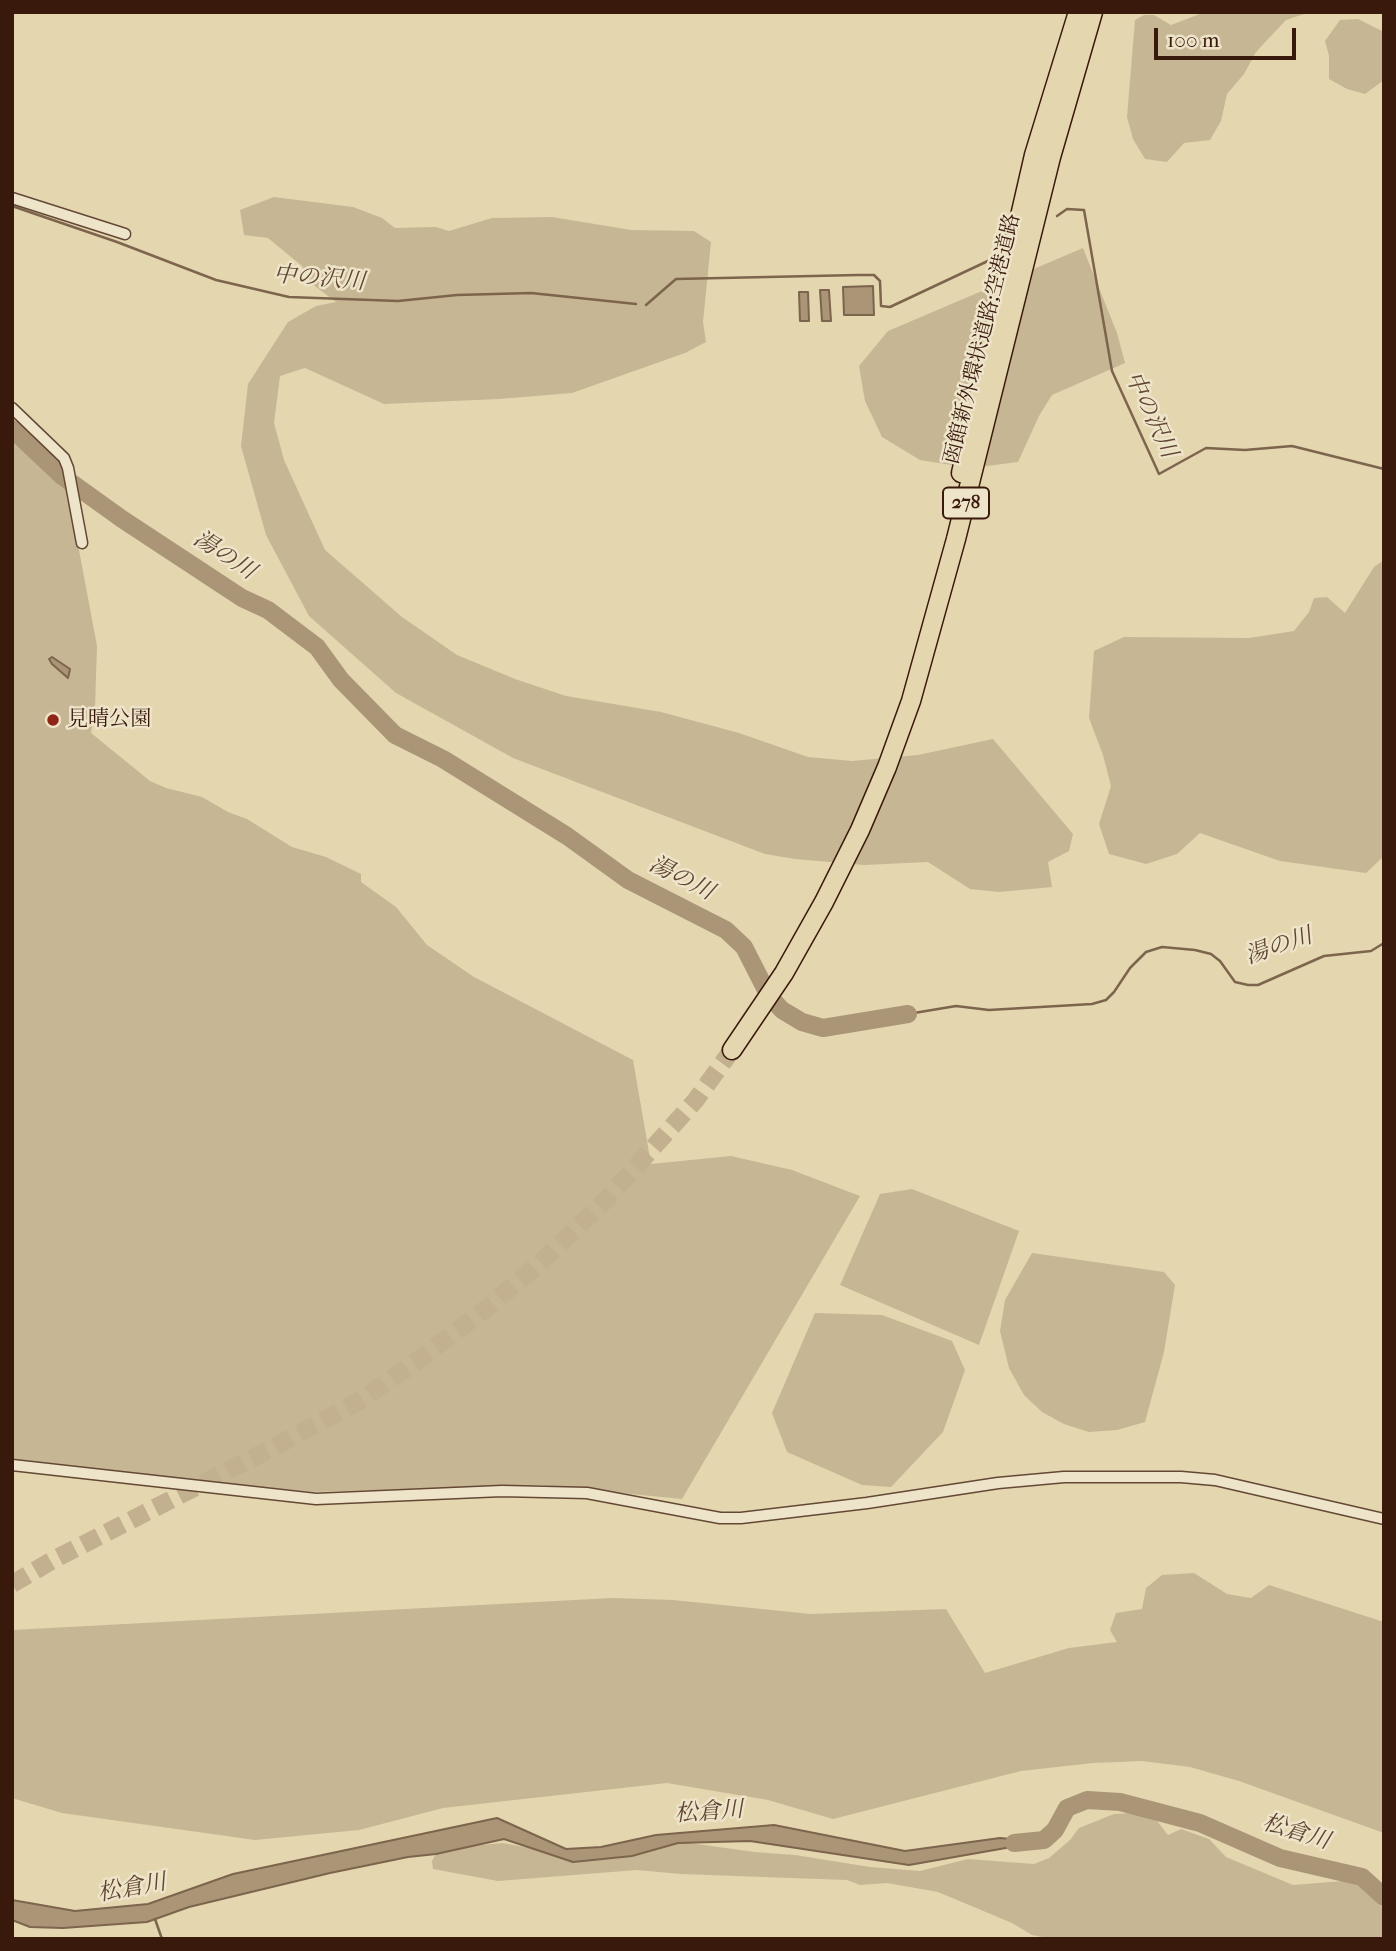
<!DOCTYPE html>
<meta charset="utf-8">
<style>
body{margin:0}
#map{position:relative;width:1396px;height:1951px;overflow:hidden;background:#e4d6ae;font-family:"IM FELL French Canon",serif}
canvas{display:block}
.frame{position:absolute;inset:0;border:14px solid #3a190d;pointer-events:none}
.scale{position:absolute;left:1154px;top:28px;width:142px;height:32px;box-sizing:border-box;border:4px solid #3a190d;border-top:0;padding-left:9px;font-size:21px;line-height:24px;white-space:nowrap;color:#3a190d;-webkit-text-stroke:5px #ede4ca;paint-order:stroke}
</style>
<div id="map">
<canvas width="1396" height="1951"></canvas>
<div class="frame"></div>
<div class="scale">100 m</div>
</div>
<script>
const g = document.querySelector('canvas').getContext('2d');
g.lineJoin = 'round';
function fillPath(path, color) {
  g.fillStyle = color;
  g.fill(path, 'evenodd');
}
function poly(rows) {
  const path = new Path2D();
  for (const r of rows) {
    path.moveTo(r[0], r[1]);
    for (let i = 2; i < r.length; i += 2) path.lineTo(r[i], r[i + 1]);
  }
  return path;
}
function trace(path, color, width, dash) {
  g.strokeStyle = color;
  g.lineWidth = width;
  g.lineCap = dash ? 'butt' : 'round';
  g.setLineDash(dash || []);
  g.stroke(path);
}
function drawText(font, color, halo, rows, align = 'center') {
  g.font = font + ' "IM FELL French Canon","Noto Serif JP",serif';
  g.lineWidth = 5;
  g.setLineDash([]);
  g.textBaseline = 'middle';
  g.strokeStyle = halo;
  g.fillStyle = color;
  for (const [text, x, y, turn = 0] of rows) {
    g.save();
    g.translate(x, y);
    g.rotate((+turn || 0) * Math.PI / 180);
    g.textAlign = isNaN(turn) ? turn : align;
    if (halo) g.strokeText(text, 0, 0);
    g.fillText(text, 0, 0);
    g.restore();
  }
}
fillPath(poly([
 [1205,12,1327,12,1307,13,1286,20,1256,52,1244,74,1227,94,1221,121,1210,140,1184,143,1167,162,1145,159,1133,139,1127,117,1135,20,1144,15,1154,15,1171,25],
 [1358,19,1384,32,1384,80,1365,94,1347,89,1329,79,1329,56,1325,41,1340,20],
 [274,197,353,207,382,218,395,228,436,227,449,231,492,218,552,217,631,230,694,231,711,242,703,322,706,342,685,353,572,393,499,399,384,404,305,368,280,376,274,423,284,460,325,550,402,617,457,655,515,679,566,696,661,712,739,733,808,757,852,761,918,755,993,739,1073,834,1069,851,1048,862,1052,887,999,892,970,889,928,862,864,865,795,859,765,854,513,758,396,693,309,616,266,535,241,446,248,384,288,322,316,306,336,302,311,283,302,266,268,238,244,235,240,210],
 [1083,248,1117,333,1125,363,1052,395,1039,416,1018,462,971,468,920,460,882,437,865,401,859,366,888,331],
 [12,442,67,486,97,646,95,708,91,733,150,781,166,788,202,797,228,812,247,819,292,847,326,857,361,874,361,882,396,907,427,945,474,977,633,1060,651,1164,731,1156,792,1170,860,1196,682,1499,539,1485,313,1492,12,1462],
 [1384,560,1384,856,1366,873,1280,861,1200,833,1177,854,1146,864,1109,854,1099,824,1111,786,1103,755,1089,718,1094,651,1124,637,1249,638,1294,631,1309,612,1314,598,1327,597,1345,613,1374,567],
 [912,1189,1019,1231,979,1345,840,1285,880,1194],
 [1032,1253,1164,1272,1175,1285,1164,1352,1145,1422,1117,1430,1089,1432,1064,1424,1042,1412,1024,1395,1009,1368,1000,1331,1005,1300],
 [815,1313,882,1315,952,1341,965,1370,943,1432,891,1487,862,1485,787,1452,772,1413],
 [1194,1573,1227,1594,1251,1598,1269,1585,1384,1622,1384,1833,1239,1781,1190,1767,1142,1761,1093,1763,1021,1771,833,1819,768,1800,667,1783,443,1808,359,1830,255,1840,62,1813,12,1798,12,1630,612,1598,673,1600,811,1614,946,1609,985,1673,1069,1648,1117,1642,1110,1630,1116,1613,1142,1609,1146,1588,1162,1575],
 [1133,1813,1157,1821,1168,1835,1181,1829,1209,1839,1226,1857,1293,1885,1343,1881,1358,1884,1372,1895,1384,1910,1384,1939,1053,1939,1032,1935,1012,1923,938,1892,887,1883,860,1885,847,1880,681,1874,637,1870,498,1881,433,1869,432,1861,436,1854,469,1846,503,1843,529,1848,632,1856,678,1843,690,1843,754,1852,795,1855,870,1867,920,1871,968,1859,1034,1864,1049,1858,1070,1840,1079,1828,1114,1814]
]), '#c7b693');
const water = poly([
 [873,286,874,315,844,315,843,287,873,286],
 [820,290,829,290,831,321,822,321,820,290],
 [799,292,808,292,809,321,800,321,799,292],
 [52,657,70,669,68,678,52,664,49,659,52,657],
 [497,1818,566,1849,601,1847,656,1835,774,1825,905,1851,1000,1838,1040,1842,909,1865,750,1841,678,1843,632,1856,573,1862,504,1839,436,1854,408,1857,330,1873,189,1907,147,1922,63,1928,30,1927,12,1920,12,1900,75,1911,148,1904,233,1874,497,1818]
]);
fillPath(water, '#aa9677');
trace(water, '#7d644d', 2);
trace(poly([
 [12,206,117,242,216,280,289,297,398,301,457,295,531,293,636,304],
 [1057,216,1067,209,1084,210,1112,371,1159,474,1206,448,1245,450,1292,446,1384,469],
 [646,305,676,279,858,275,874,275,880,281,881,306,890,307,990,260],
 [908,1014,956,1006,989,1010,1092,1004,1106,1000,1114,992,1130,968,1146,952,1162,947,1195,950,1211,954,1220,961,1235,982,1248,985,1258,985,1324,956,1371,951,1384,943],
 [155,1919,162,1939]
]), '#7d644d', 2.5);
trace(poly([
 [12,429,62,476,122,519,242,598,268,610,317,647,341,680,395,735,443,759,567,836,628,880,726,930,744,947,769,996,782,1010,802,1022,823,1028,908,1014],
 [1014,1843,1044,1840,1055,1830,1067,1808,1087,1800,1120,1802,1200,1823,1280,1858,1362,1877,1384,1897]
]), '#aa9677', 18);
trace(poly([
 [12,1584,53,1560,276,1446,359,1401,417,1361,483,1311,541,1262,604,1202,695,1101,732,1050]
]), '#c2b08e', 18, [18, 9]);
const street = poly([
 [12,198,125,234],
 [12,408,64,458,68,468,82,543],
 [12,1465,316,1499,502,1491,587,1493,720,1518,741,1518,867,1503,998,1483,1064,1477,1181,1477,1215,1480,1384,1519]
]);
const highway = poly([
 [961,473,1034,155,1078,12],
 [732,1050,784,973,824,902,860,830,887,767,911,701,956,539,1051,157,1093,12]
]);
trace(street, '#644835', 13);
trace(highway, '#3a190d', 21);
trace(street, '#ede4ca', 10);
trace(highway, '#e4d6ae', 18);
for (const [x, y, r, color] of [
 [53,720,7,"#8f2418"]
]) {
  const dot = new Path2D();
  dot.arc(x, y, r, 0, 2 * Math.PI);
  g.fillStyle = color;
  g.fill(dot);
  trace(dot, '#ede4ca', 2.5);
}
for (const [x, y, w] of [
 [966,503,46]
]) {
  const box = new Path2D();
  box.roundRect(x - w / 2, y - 15.5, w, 31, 5);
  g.fillStyle = '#ede4ca';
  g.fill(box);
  trace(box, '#3a190d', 2);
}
drawText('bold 19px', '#3a190d', null, [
 ["278",966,503]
]);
drawText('21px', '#3a190d', '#ede4ca', [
 ["函館新外環状道路;空港道路",983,339,-76]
]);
drawText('21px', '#3a190d', '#ede4ca', [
 ["見晴公園",67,720]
], 'left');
drawText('italic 23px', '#614532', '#ede4ca', [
 ["中の沢川",319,279,5],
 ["中の沢川",1150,415,65],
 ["湯の川",224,556,33],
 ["湯の川",681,879,27],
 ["湯の川",1279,947,-19],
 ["松倉川",709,1813,-4],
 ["松倉川",1296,1833,17],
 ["松倉川",132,1889,-10]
]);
</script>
